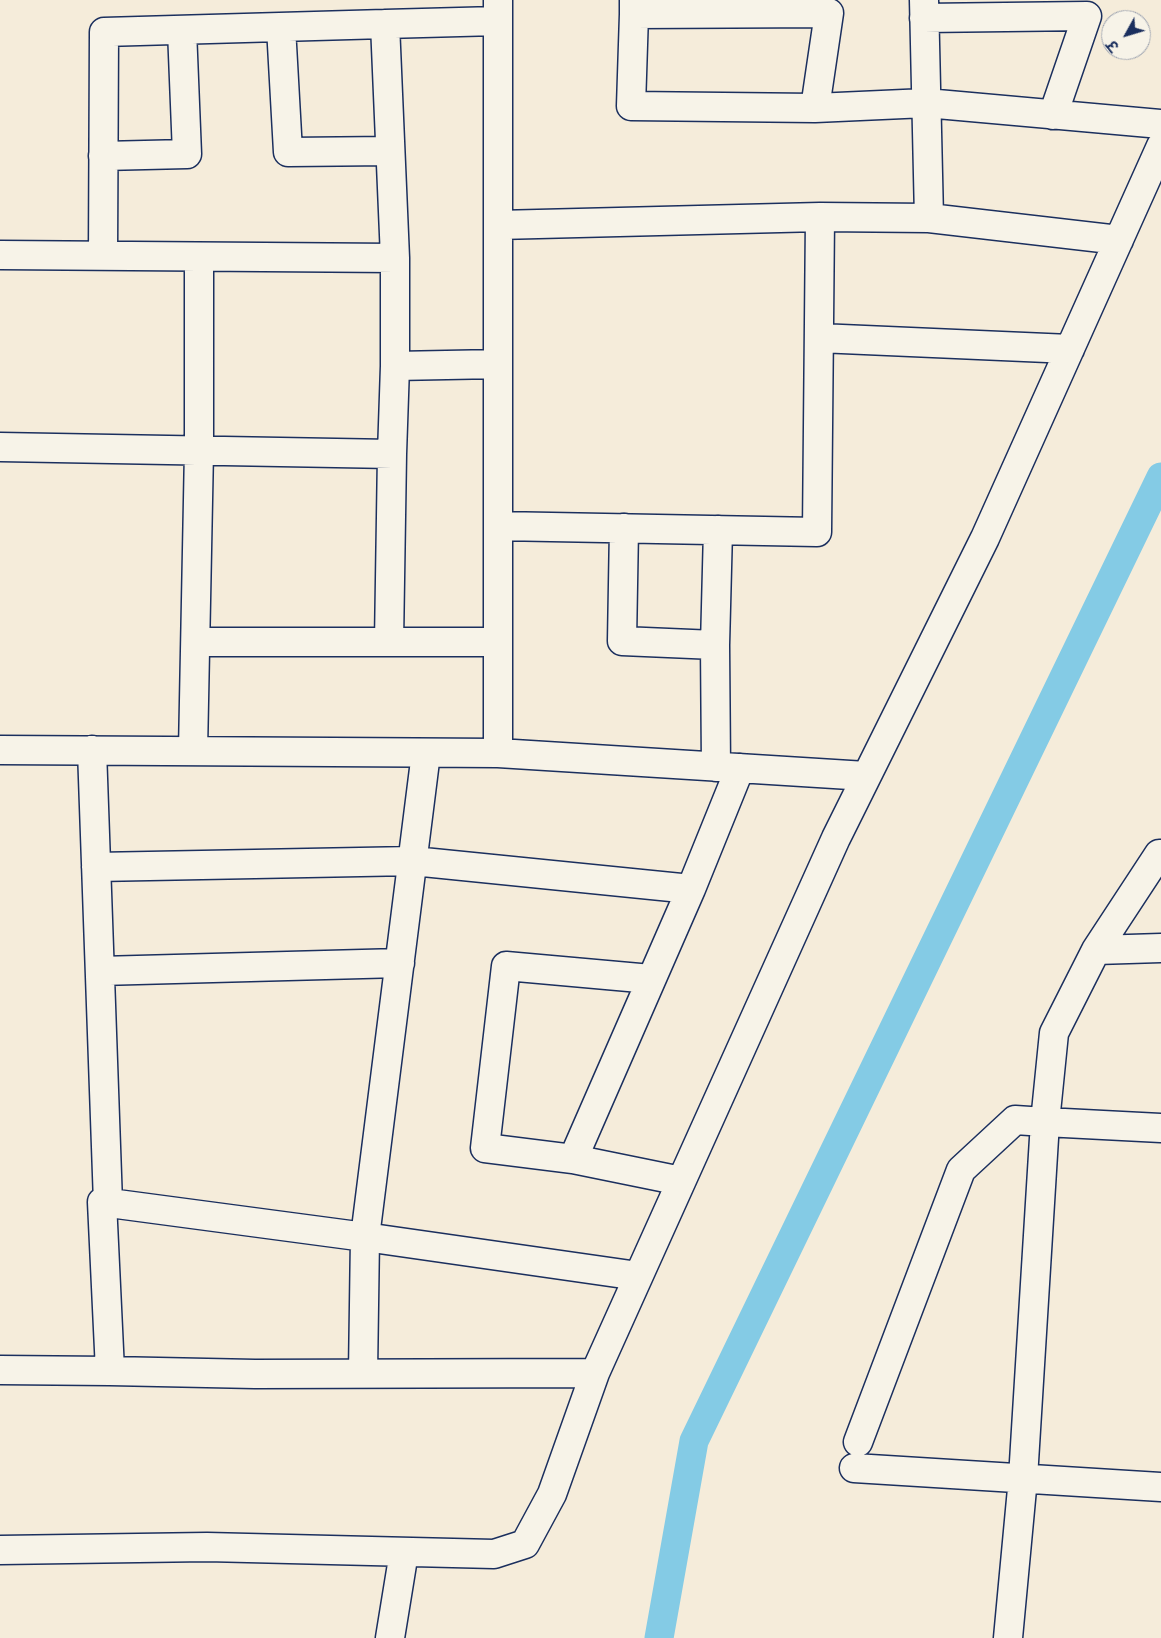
<!DOCTYPE html>
<meta charset="utf-8">
<style>
body{margin:0}
#map{position:relative;width:1161px;height:1638px;overflow:hidden;background:#f5ecda;font-family:"Gochi Hand","Playpen Sans Deva",sans-serif}
canvas{display:block}
.north{position:absolute;left:1101px;top:10px;width:50px;height:50px;box-sizing:border-box;background:#f7f3e8;border:1px solid #9fa5b1;border-radius:50%;rotate:231deg;font-size:14px;font-weight:700;line-height:20px;text-align:center;color:#1b2f5e}
.north::after{content:'';display:block;margin:auto;width:18px;height:22px;background:#1b2f5e;clip-path:polygon(50% 0,100% 100%,50% 72%,0 100%)}
</style>
<div id="map">
<canvas width="1161" height="1638"></canvas>
<div class="north">उ</div>
</div>
<script>
const g = document.querySelector('canvas').getContext('2d');
g.lineJoin = 'round';
function poly(rows) {
  const path = new Path2D();
  for (const r of rows) {
    path.moveTo(r[0], r[1]);
    for (let i = 2; i < r.length; i += 2) path.lineTo(r[i], r[i + 1]);
  }
  return path;
}
function trace(path, color, width, dash) {
  g.strokeStyle = color;
  g.lineWidth = width;
  g.lineCap = dash ? 'butt' : 'round';
  g.setLineDash(dash || []);
  g.stroke(path);
}
trace(poly([
 [659,1638,694,1441,1161,477]
]), '#84cbe5', 29);
const minor = poly([
 [498,0,498,753],
 [924,0,929,218],
 [634,14,829,13,815,108,631,106,634,14,634,0],
 [924,18,1087,16,1053,115],
 [281,27,288,152,390,151],
 [815,108,926,103,1161,124],
 [103,156,187,154,182,30],
 [498,225,820,217],
 [0,255,395,258,395,366,392,454,0,447],
 [103,256,104,32,385,24],
 [395,258,385,24,497,21],
 [819,338,1070,349],
 [395,366,498,364],
 [498,526,817,532,820,217,929,218,1119,240],
 [624,528,622,641,715,645,718,530],
 [196,642,498,642],
 [389,642,392,454],
 [715,645,716,767],
 [0,750,498,753,866,776],
 [92,750,108,1203],
 [193,751,199,450,199,257],
 [426,753,365,1237,638,1276],
 [1161,855,1159,854,1096,950,1054,1033,1045,1122,1161,1128],
 [96,867,413,861,691,889,740,768],
 [1096,950,1161,948],
 [100,971,400,963],
 [651,979,506,966,485,1148,573,1159,691,889],
 [573,1159,681,1181],
 [0,1370,110,1371,102,1202,365,1237,363,1373],
 [110,1371,255,1374,595,1373],
 [858,1442,961,1170,1015,1120,1045,1122,1023,1478,1008,1638],
 [854,1468,1161,1487],
 [0,1550,207,1547,494,1554,525,1544,552,1494,595,1373,836,838,985,538,1161,146],
 [390,1638,404,1552]
]);
trace(minor, '#1b2f5e', 31);
trace(minor, '#f7f3e8', 28);
</script>
